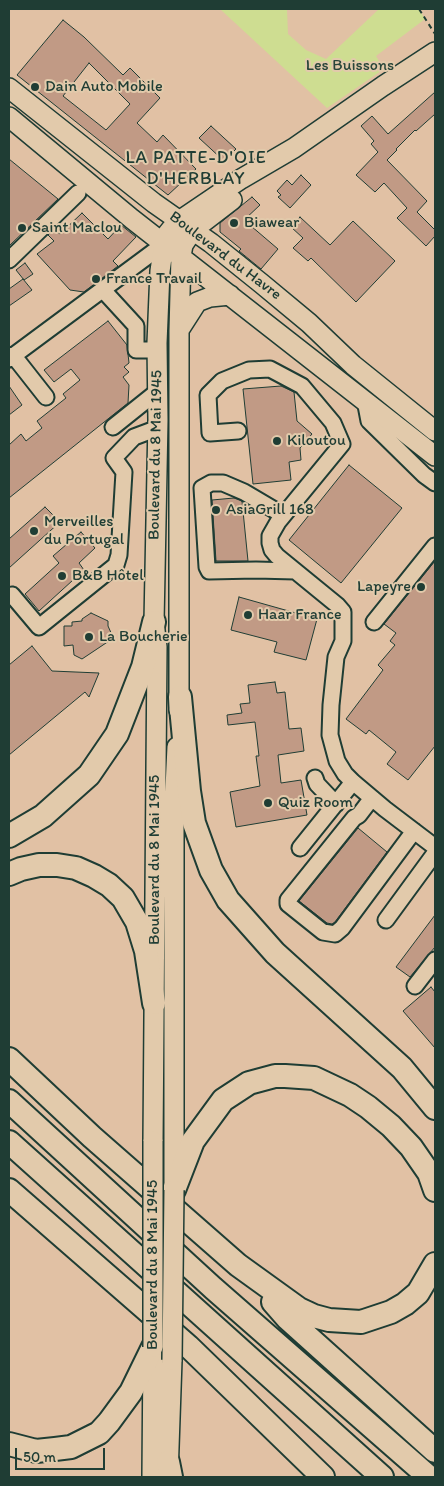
<!DOCTYPE html>
<meta charset="utf-8">
<style>
body{margin:0}
#map{position:relative;width:444px;height:1486px;overflow:hidden;background:#e1c1a4;font-family:Itim,sans-serif}
canvas{display:block}
.frame{position:absolute;inset:0;border:10px solid #1f3d34;pointer-events:none}
.scale{position:absolute;left:15px;top:1448px;width:90px;height:22px;box-sizing:border-box;border:2px solid #1f3d34;border-top:0;padding-left:6px;font-size:15px;line-height:18px;white-space:nowrap;color:#1f3d34;-webkit-text-stroke:4px #e2caab;paint-order:stroke}
</style>
<div id="map">
<canvas width="444" height="1486"></canvas>
<div class="frame"></div>
<div class="scale">50 m</div>
</div>
<script>
const g = document.querySelector('canvas').getContext('2d');
g.lineJoin = 'round';
function fillPath(path, color) {
  g.fillStyle = color;
  g.fill(path, 'evenodd');
}
function poly(rows) {
  const path = new Path2D();
  for (const r of rows) {
    path.moveTo(r[0], r[1]);
    for (let i = 2; i < r.length; i += 2) path.lineTo(r[i], r[i + 1]);
  }
  return path;
}
function trace(path, color, width, dash) {
  g.strokeStyle = color;
  g.lineWidth = width;
  g.lineCap = dash ? 'butt' : 'round';
  g.setLineDash(dash || []);
  g.stroke(path);
}
function drawText(font, color, halo, rows, align = 'center') {
  g.font = font + ' Itim,sans-serif';
  g.lineWidth = 4;
  g.setLineDash([]);
  g.textBaseline = 'middle';
  g.strokeStyle = halo;
  g.fillStyle = color;
  for (const [text, x, y, turn = 0] of rows) {
    g.save();
    g.translate(x, y);
    g.rotate((+turn || 0) * Math.PI / 180);
    g.textAlign = isNaN(turn) ? turn : align;
    if (halo) g.strokeText(text, 0, 0);
    g.fillText(text, 0, 0);
    g.restore();
  }
}
fillPath(poly([
 [220,9,287,9,288,34,306,50,326,59,379,9,419,9,425,19,376,56,384,69,327,108]
]), '#cedd91');
const building = poly([
 [63,20,84,37,123,75,130,68,160,98,137,123,157,142,163,135,196,169,168,195,17,75,63,20],
 [89,63,130,104,106,130,63,96,89,63],
 [435,92,435,114,416,131,415,130,396,149,397,150,387,160,427,201,417,212,435,230,435,236,426,246,397,218,407,208,384,183,375,192,356,175,378,152,371,144,374,141,361,126,372,116,388,134,435,92],
 [211,126,236,149,224,161,199,138,211,126],
 [9,159,58,199,9,246,9,159],
 [301,175,311,185,290,208,278,197,281,195,277,191,287,180,292,185,301,175],
 [252,197,260,205,244,220,278,249,261,269,239,251,241,249,220,232,220,223,252,197],
 [82,213,108,239,121,225,136,237,113,261,118,266,84,292,70,290,37,254,54,241,48,235,54,229,60,234,82,213],
 [300,217,330,245,353,221,395,261,356,302,311,258,308,261,293,248,303,238,291,227,300,217],
 [25,263,33,274,24,280,16,270,25,263],
 [23,279,32,290,9,306,9,289,23,279],
 [108,321,127,345,129,363,124,367,129,372,123,377,129,385,128,403,9,498,9,445,21,434,26,441,42,428,37,421,66,398,63,394,80,380,71,369,54,382,44,370,108,321],
 [9,386,22,405,9,415,9,386],
 [281,386,294,392,297,421,312,434,300,448,301,460,289,462,291,480,253,484,243,389,281,386],
 [349,465,402,508,341,583,289,540,349,465],
 [234,498,242,501,248,561,216,561,212,500,234,498],
 [45,507,60,522,9,568,9,539,45,507],
 [81,532,95,548,79,563,84,570,39,611,25,594,59,563,53,556,81,532],
 [435,561,435,746,408,780,387,764,396,752,369,730,366,734,346,719,383,670,378,665,395,645,390,641,396,633,384,624,435,561],
 [239,597,317,619,306,660,274,652,277,642,231,630,239,597],
 [91,613,108,621,108,626,112,635,110,636,112,639,82,659,74,655,73,645,64,646,64,626,72,626,72,622,82,621,82,619,91,613],
 [32,646,52,671,99,673,89,697,85,692,9,755,9,665,32,646],
 [275,682,277,693,285,692,289,729,301,728,304,751,278,755,281,783,301,780,307,815,236,827,230,792,260,786,256,756,259,756,255,722,228,725,227,715,242,713,240,704,250,703,248,685,275,682],
 [358,828,387,852,335,922,332,924,327,923,299,901,358,828],
 [435,915,435,947,410,977,396,967,435,915],
 [431,987,435,992,435,1048,403,1011,431,987]
]);
fillPath(building, '#c19a85');
trace(building, '#1f3d34', 1);
const minor = poly([
 [9,260,78,193],
 [103,290,136,326,136,350,157,350],
 [13,355,46,397],
 [9,359,164,244],
 [365,400,369,421,424,475,435,483],
 [113,427,158,391],
 [238,431,210,433,208,395,222,381,249,370,270,369,302,386,333,423,342,444,278,522,270,536,270,543,272,550,277,556,337,605,343,612,343,641,336,657,331,705,330,735,337,761,345,774,353,782,385,809,435,847],
 [283,515,244,492,223,483,211,483,202,488,207,567,209,571,256,570,295,571],
 [9,597,12,595,39,627,116,565,119,555,124,472,114,458,134,437,158,428],
 [374,622,435,546],
 [315,778,317,784,336,804],
 [372,798,359,815,354,818,288,900,288,904,323,932,335,934,342,928,414,831],
 [300,848,353,782],
 [386,920,435,853],
 [415,986,435,960]
]);
const major = poly([
 [9,88,154,203,211,243,262,284,309,323,353,365,435,431],
 [9,117,132,219,435,456],
 [179,330,197,302,210,297,230,295],
 [179,710,179,331,181,256,183,245,193,230,232,200],
 [153,1141,157,647,154,622,158,420,157,343,160,271,164,244,168,233,176,223,241,179,294,148,383,86,435,52],
 [174,1187,174,809,177,747],
 [168,1476,172,1360],
 [152,1477,153,1348]
]);
const highway = poly([
 [180,697,189,791,194,823,211,870,228,900,275,953,402,1068,435,1108],
 [9,836,43,816,89,775,117,734,143,667,154,622],
 [9,874,21,869,39,865,57,865,76,868,94,876,109,885,123,898,137,922,146,951,154,1003],
 [9,1059,92,1137,238,1265,299,1309,314,1316,329,1320,361,1322,391,1312,405,1304,418,1293,435,1264],
 [9,1101,213,1288,429,1477],
 [9,1142,382,1477],
 [9,1190,188,1346,323,1477],
 [174,1190,193,1141,223,1100,249,1083,275,1076,285,1076,314,1078,350,1095,368,1107,391,1126,411,1147,429,1173,435,1190],
 [273,1302,287,1318,435,1451],
 [9,1444,36,1451,55,1449,71,1447,99,1433,109,1422,131,1392,153,1347],
 [168,1462,171,1477]
]);
trace(minor, '#1f3d34', 19);
trace(major, '#1f3d34', 22);
trace(highway, '#1f3d34', 26);
trace(poly([
 [419,9,435,34]
]), '#1f3d34', 2, [5, 4]);
trace(minor, '#e2caab', 15);
trace(major, '#e2caab', 19);
trace(highway, '#e2caab', 22);
const majorBridge = poly([
 [153,1141,153,1347],
 [172,1360,174,1190]
]);
trace(majorBridge, '#1f3d34', 22, []);
trace(majorBridge, '#e2caab', 19);
for (const [x, y, r, color] of [
 [35,87,5,"#1f3d34"],
 [234,223,5,"#1f3d34"],
 [22,228,5,"#1f3d34"],
 [96,279,5,"#1f3d34"],
 [277,441,5,"#1f3d34"],
 [216,510,5,"#1f3d34"],
 [34,531,5,"#1f3d34"],
 [62,576,5,"#1f3d34"],
 [421,587,5,"#1f3d34"],
 [248,615,5,"#1f3d34"],
 [89,637,5,"#1f3d34"],
 [268,803,5,"#1f3d34"]
]) {
  const dot = new Path2D();
  dot.arc(x, y, r, 0, 2 * Math.PI);
  g.fillStyle = color;
  g.fill(dot);
  trace(dot, '#e2caab', 2);
}
drawText('16px', '#284539', '#e2caab', [
 ["Les Buissons",350,66]
]);
drawText('16px', '#1f3d34', '#e2caab', [
 ["Dain Auto Mobile",45,87],
 ["Biawear",244,223],
 ["Saint Maclou",32,228],
 ["France Travail",106,279],
 ["Kiloutou",287,441],
 ["AsiaGrill 168",226,510],
 ["Merveilles",44,522],
 ["du Portugal",44,540],
 ["B&B Hôtel",72,576],
 ["Lapeyre",411,587,"right"],
 ["Haar France",258,615],
 ["La Boucherie",99,637],
 ["Quiz Room",278,803]
], 'left');
drawText('16px', '#1f3d34', '#e2caab', [
 ["Boulevard du Havre",225,256,37],
 ["Boulevard du 8 Mai 1945",156,455,-89],
 ["Boulevard du 8 Mai 1945",155,860,-90],
 ["Boulevard du 8 Mai 1945",153,1265,-90]
]);
g.letterSpacing = '1px';
drawText('18px', '#1f3d34', '#e2caab', [
 ["LA PATTE-D'OIE",196,158],
 ["D'HERBLAY",196,179]
]);
g.letterSpacing = '0px';
</script>
